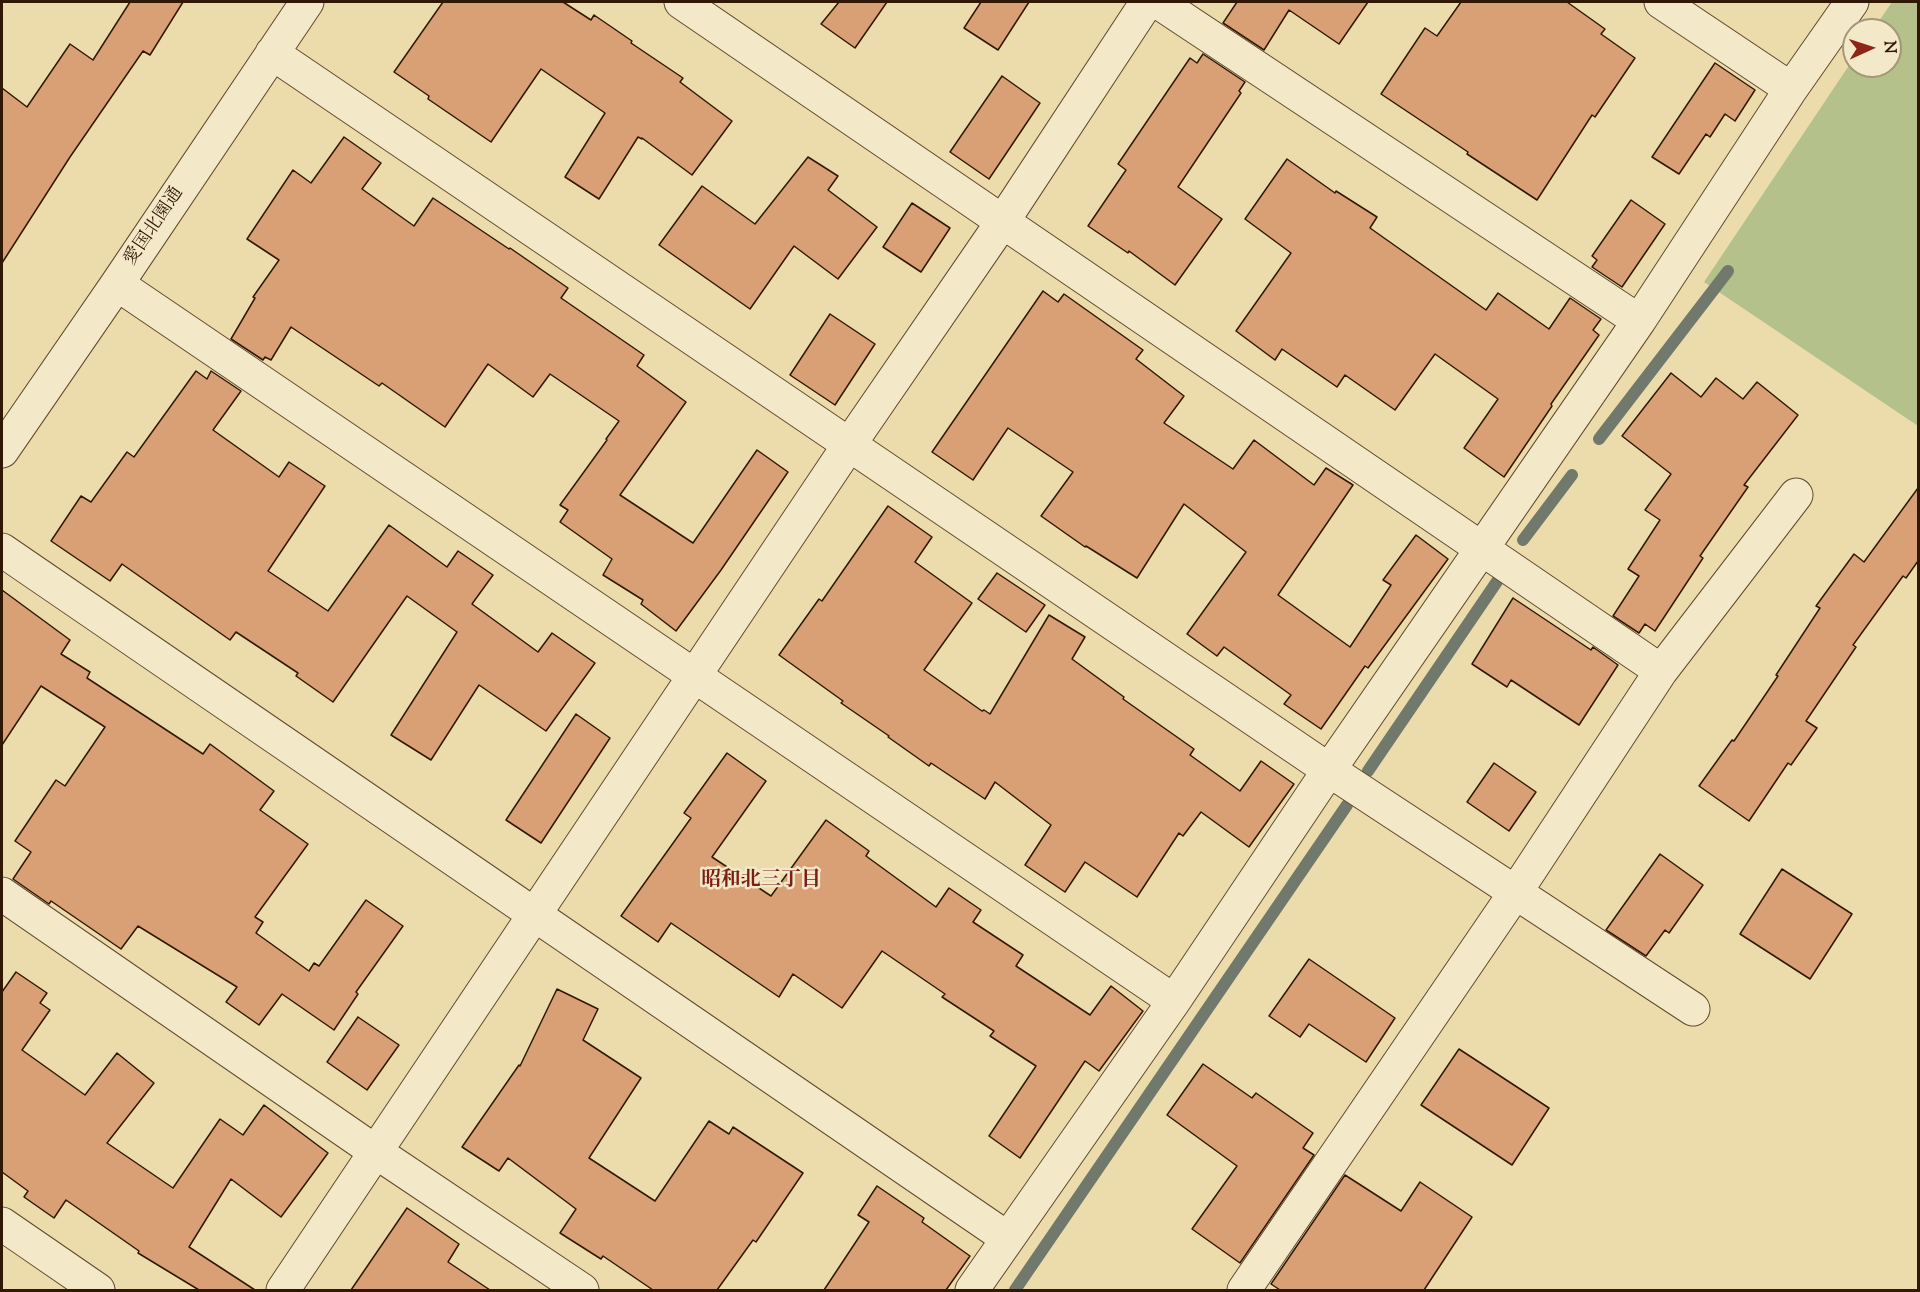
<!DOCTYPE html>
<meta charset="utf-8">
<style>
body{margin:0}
#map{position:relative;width:1920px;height:1292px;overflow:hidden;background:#eddcab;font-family:"Sorts Mill Goudy",serif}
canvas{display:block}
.frame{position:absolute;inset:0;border:3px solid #311805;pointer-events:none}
.north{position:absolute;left:1842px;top:18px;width:60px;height:60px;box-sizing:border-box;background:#f3e8c8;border:2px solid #a5957a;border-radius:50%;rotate:87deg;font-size:16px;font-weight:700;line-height:24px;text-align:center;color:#311805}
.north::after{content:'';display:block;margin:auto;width:21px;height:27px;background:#8f2418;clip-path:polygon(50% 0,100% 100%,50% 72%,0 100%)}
</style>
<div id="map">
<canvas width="1920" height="1292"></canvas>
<div class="frame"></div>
<div class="north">N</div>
</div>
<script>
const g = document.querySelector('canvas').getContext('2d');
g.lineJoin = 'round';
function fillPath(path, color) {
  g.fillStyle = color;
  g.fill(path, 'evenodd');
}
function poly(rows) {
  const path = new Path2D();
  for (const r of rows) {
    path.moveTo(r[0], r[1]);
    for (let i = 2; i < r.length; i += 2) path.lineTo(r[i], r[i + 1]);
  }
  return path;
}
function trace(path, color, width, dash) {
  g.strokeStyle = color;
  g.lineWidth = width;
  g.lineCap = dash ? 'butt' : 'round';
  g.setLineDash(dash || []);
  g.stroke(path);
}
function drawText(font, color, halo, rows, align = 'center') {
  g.font = font + ' "Sorts Mill Goudy","Noto Serif JP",serif';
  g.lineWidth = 5;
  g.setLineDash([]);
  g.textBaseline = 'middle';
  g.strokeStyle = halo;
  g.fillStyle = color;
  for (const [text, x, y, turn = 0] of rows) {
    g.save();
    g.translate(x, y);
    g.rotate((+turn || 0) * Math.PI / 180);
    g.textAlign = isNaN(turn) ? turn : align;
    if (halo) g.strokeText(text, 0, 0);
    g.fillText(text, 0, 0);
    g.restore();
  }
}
fillPath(poly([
 [1892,2,1918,2,1918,426,1704,282,1854,58,1854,66,1890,66,1890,30,1873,30]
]), '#b5c18b');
trace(poly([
 [1599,439,1728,271],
 [1523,540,1572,475],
 [1368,771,1498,580],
 [1015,1290,1347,805]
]), '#70796b', 12);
const building = poly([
 [130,2,183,2,150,55,143,51,70,157,2,263,2,88,27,107,70,44,93,60,130,2],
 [443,2,563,2,591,20,594,15,632,41,631,43,683,78,680,82,732,121,692,175,642,138,642,139,638,137,599,199,565,177,605,113,541,69,491,142,428,99,429,96,394,72,443,2],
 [839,2,887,2,855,48,821,24,839,2],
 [981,2,1029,2,998,50,964,28,981,2],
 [1237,2,1368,2,1339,44,1289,10,1264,50,1223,23,1237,2],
 [1461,2,1567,2,1605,29,1601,34,1635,58,1595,117,1592,115,1537,200,1467,154,1468,152,1381,94,1425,28,1437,36,1461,2],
 [1203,54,1245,82,1239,91,1241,93,1178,187,1222,219,1175,285,1129,251,1128,253,1088,226,1126,170,1118,164,1190,58,1197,63,1203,54],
 [1715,63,1755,90,1735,121,1725,114,1710,137,1706,134,1679,174,1652,157,1715,63],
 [1002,76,1040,103,989,179,950,152,1002,76],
 [344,137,381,163,362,189,414,226,433,198,509,249,510,248,568,288,561,298,644,355,637,366,686,402,620,495,693,543,757,450,788,472,721,570,676,631,641,604,643,600,603,575,612,559,560,522,568,510,560,505,607,440,606,439,619,421,550,374,533,397,488,364,445,427,382,383,379,386,291,327,271,360,265,357,263,360,231,339,255,298,253,297,279,260,247,239,293,170,311,183,344,137],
 [808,157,838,176,828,190,877,227,838,279,794,246,750,309,659,245,702,186,755,224,808,157],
 [1287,159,1335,193,1336,191,1377,217,1370,228,1486,310,1498,293,1549,329,1570,298,1601,319,1593,330,1599,335,1551,404,1552,406,1504,477,1464,448,1498,399,1435,354,1395,410,1345,375,1337,387,1282,349,1275,360,1236,331,1291,253,1245,219,1287,159],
 [1631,200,1665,224,1622,287,1592,267,1597,260,1592,256,1631,200],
 [912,203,950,228,921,272,883,247,912,203],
 [1043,291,1058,302,1064,294,1143,350,1136,359,1184,396,1164,423,1233,469,1254,440,1314,485,1326,468,1353,485,1278,595,1350,647,1391,585,1383,580,1416,535,1448,559,1368,668,1365,666,1321,729,1284,704,1291,695,1224,647,1217,656,1187,634,1246,552,1184,504,1137,578,1086,546,1085,547,1041,516,1073,472,1008,428,973,480,932,452,1043,291],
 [830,314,875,344,835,405,790,375,830,314],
 [196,371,207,379,211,371,241,391,213,430,279,477,289,462,325,486,268,571,328,611,389,525,447,567,458,551,493,575,472,604,538,652,552,633,595,663,546,731,479,685,431,760,391,735,457,632,407,596,333,702,296,676,298,673,236,632,230,640,122,564,110,581,51,541,81,496,91,502,127,452,134,457,196,371],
 [1671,373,1701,397,1716,378,1743,399,1757,382,1798,415,1744,485,1748,487,1700,556,1703,558,1655,631,1645,624,1639,633,1613,616,1639,576,1628,569,1660,520,1645,510,1671,474,1622,436,1671,373],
 [1918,488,1918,561,1906,578,1903,576,1853,645,1856,647,1806,721,1817,728,1791,765,1788,763,1749,821,1699,786,1732,740,1734,741,1778,676,1776,675,1820,608,1816,606,1854,554,1864,562,1918,488],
 [888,506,932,537,915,562,972,603,924,670,982,711,984,710,990,714,1049,615,1085,637,1072,659,1124,697,1123,699,1194,749,1190,755,1240,791,1261,761,1294,784,1249,847,1201,812,1183,836,1179,833,1137,897,1085,862,1065,892,1025,865,1051,825,995,782,985,799,931,763,929,766,888,737,889,736,841,703,843,701,779,655,819,599,822,601,888,506],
 [997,573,1045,605,1026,632,978,599,997,573],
 [2,590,70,640,61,654,90,672,87,678,203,754,210,744,274,791,260,810,308,844,255,917,263,922,256,933,309,971,314,963,319,966,366,900,403,926,356,992,358,994,334,1030,282,994,259,1025,226,1002,237,987,138,926,121,949,51,901,49,904,13,879,31,852,15,841,56,780,65,786,105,727,41,686,2,745,2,590],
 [1513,598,1591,650,1593,647,1618,665,1579,725,1511,680,1507,687,1472,664,1513,598],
 [576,714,610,738,541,843,506,820,576,714],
 [727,753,766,781,712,857,771,896,826,820,869,851,866,856,936,907,949,888,981,910,973,922,1023,955,1016,966,1090,1015,1111,986,1143,1011,1099,1071,1085,1061,1020,1158,989,1136,1036,1066,990,1036,994,1031,942,997,945,994,882,951,842,1008,793,974,779,997,671,923,658,942,621,916,691,818,684,813,727,753],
 [1494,763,1536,792,1509,831,1467,802,1494,763],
 [1660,854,1703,885,1669,933,1665,930,1646,956,1606,930,1660,854],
 [1782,869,1852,914,1810,979,1740,934,1782,869],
 [1309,959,1395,1018,1366,1062,1309,1024,1300,1037,1269,1016,1309,959],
 [16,972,47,993,40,1003,50,1010,22,1050,85,1095,117,1053,154,1083,107,1143,173,1188,220,1119,243,1135,264,1105,328,1153,281,1217,231,1179,189,1247,255,1290,199,1290,138,1253,139,1251,66,1200,54,1218,24,1197,28,1191,2,1172,2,992,16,972],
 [557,989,598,1009,583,1040,641,1078,589,1158,655,1201,709,1121,729,1134,733,1127,803,1173,756,1242,753,1240,717,1290,653,1290,603,1256,601,1259,560,1233,576,1209,508,1158,499,1171,462,1147,519,1065,520,1066,557,989],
 [358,1017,399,1045,367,1090,327,1062,358,1017],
 [1459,1049,1549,1108,1512,1165,1421,1105,1459,1049],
 [1203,1064,1252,1098,1256,1093,1313,1133,1303,1148,1314,1155,1240,1263,1192,1229,1237,1166,1167,1115,1203,1064],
 [1345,1175,1401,1211,1420,1182,1472,1217,1424,1290,1280,1290,1271,1284,1345,1175],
 [877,1186,924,1218,922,1222,970,1256,946,1290,824,1290,869,1222,858,1215,877,1186],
 [407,1208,459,1244,448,1262,490,1290,351,1290,407,1208]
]);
fillPath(building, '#d9a076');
trace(building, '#311805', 1.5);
const minor = poly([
 [681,2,1661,671],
 [1158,2,1639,321],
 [1661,2,1791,89],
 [272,53,1329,770,1693,1009],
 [117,284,1174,1001],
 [2,451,117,284,307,2],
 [2,550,1007,1238],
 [2,894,376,1152,582,1290],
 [2,1224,98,1290],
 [283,1290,849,445,1003,221,1147,2],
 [972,1290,1174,1001,1329,770,1639,321,1791,89,1852,2],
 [1244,1290,1515,893,1661,671,1796,495]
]);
trace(minor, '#60492e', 35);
trace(minor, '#f3e8c8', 33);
drawText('18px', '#311805', '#f3e8c8', [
 ["愛国北園通",155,227,-56]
]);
drawText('bold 20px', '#7a1f14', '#f3e8c8', [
 ["昭和北三丁目",761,882]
]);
</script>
